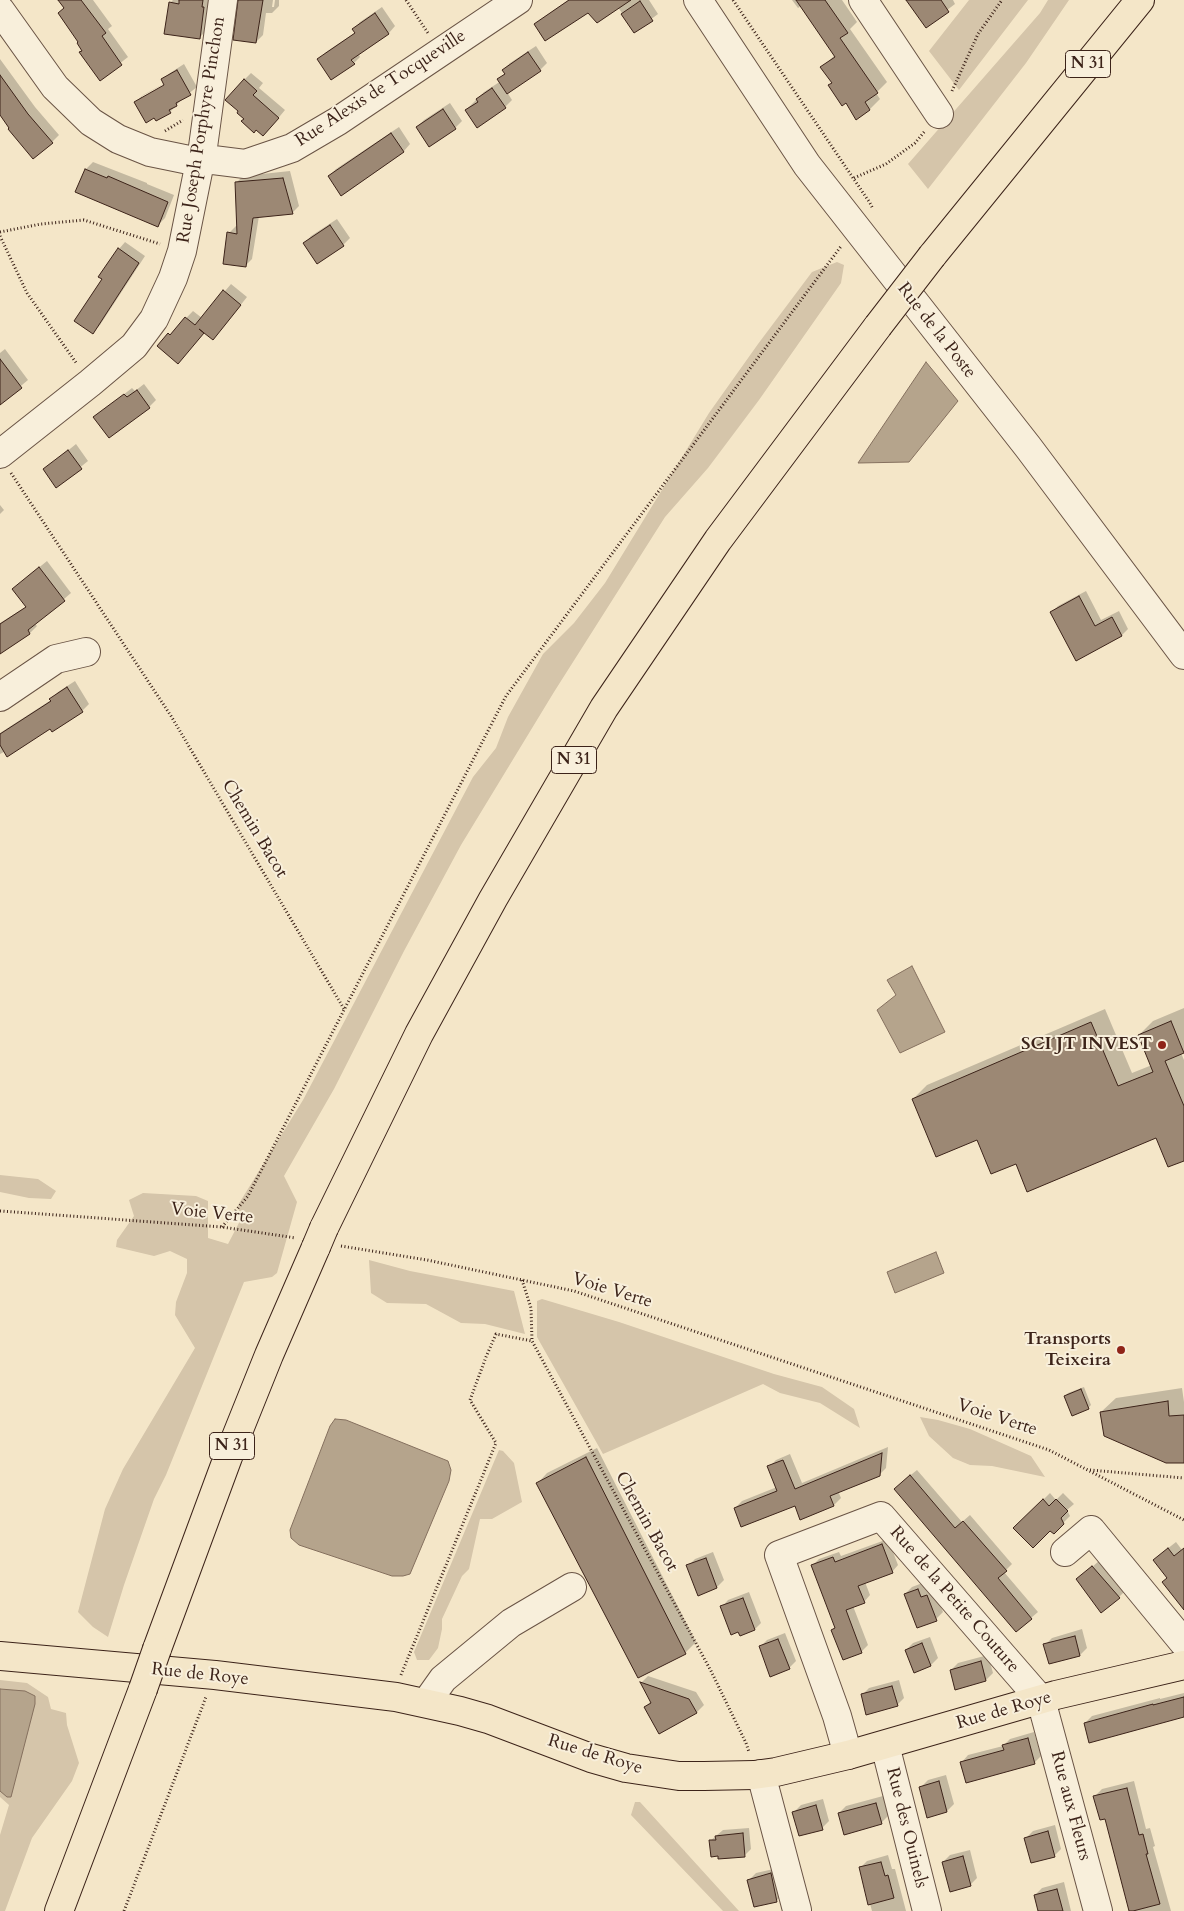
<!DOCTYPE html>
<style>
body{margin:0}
canvas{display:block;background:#f4e6c8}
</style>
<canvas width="1184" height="1911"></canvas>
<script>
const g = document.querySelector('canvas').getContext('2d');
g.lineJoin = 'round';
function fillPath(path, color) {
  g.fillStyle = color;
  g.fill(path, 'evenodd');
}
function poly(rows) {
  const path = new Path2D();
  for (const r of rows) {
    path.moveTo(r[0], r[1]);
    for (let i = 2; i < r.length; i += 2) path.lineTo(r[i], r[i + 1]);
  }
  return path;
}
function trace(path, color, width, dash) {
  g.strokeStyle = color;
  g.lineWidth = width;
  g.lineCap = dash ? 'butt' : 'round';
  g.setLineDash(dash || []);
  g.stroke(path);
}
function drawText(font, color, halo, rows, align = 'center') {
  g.font = font + ' Cardo,serif';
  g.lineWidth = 4;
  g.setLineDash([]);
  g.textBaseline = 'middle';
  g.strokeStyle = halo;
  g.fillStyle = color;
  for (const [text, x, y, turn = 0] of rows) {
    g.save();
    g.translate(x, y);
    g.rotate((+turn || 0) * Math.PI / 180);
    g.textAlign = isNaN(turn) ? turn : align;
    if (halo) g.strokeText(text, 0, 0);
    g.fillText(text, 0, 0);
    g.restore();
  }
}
fillPath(poly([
 [969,0,1028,0,959,90,929,51],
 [1048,0,1069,0,1026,63,928,189,908,164,1040,13],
 [837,262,844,265,841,283,759,400,708,468,665,517,554,692,461,845,404,951,334,1089,284,1176,297,1202,277,1273,272,1277,244,1282,166,1475,154,1499,124,1585,108,1637,93,1627,78,1612,105,1509,123,1469,195,1348,175,1315,176,1302,187,1273,187,1259,170,1251,154,1256,116,1247,117,1240,134,1216,129,1200,143,1193,196,1196,208,1201,208,1238,228,1244,241,1219,238,1205,303,1100,473,777,496,748,508,717,543,654,574,623,605,583,709,413,758,344,812,272],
 [0,1175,38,1179,56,1191,51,1199,29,1198,0,1192],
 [369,1260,410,1271,514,1291,525,1334,485,1324,461,1323,426,1304,387,1303,371,1293],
 [542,1299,619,1322,774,1374,822,1387,854,1409,860,1428,820,1403,780,1393,763,1384,603,1454,537,1337,537,1301],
 [920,1417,938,1420,970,1429,1031,1456,1045,1477,992,1466,970,1465,953,1458,929,1436],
 [499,1450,503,1451,514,1463,522,1502,492,1519,480,1519,469,1569,462,1576,442,1619,442,1629,438,1648,429,1660,417,1660,414,1652],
 [0,1680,27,1683,48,1697,51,1709,66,1713,67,1725,79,1763,72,1781,32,1838,5,1911,0,1911,0,1835,9,1805,0,1797],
 [635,1802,640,1802,739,1911,723,1911,631,1815]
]), '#d5c5aa');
const water = poly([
 [926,362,958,401,909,462,858,463,926,362],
 [912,966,945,1032,900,1053,877,1010,896,995,887,980,912,966],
 [936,1252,944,1273,895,1293,887,1272,936,1252],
 [335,1419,346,1420,448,1461,451,1470,449,1481,410,1574,403,1576,392,1576,299,1545,291,1538,290,1530,330,1426,335,1419],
 [0,1689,25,1691,35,1696,35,1704,11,1797,7,1797,0,1791,0,1689]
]);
fillPath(water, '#b5a48c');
trace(water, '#85705e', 1);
fillPath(poly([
 [59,0,93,0,112,26,108,29,128,57,100,79,83,50,65,8],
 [173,0,211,0,206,31,199,38,170,3],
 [240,0,273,0,272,7,274,7,275,0,279,0,279,6,272,13,266,13,263,35,256,42],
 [568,0,649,0,658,14,634,32,618,7,588,11,535,24],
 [792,0,842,0,857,22,850,29,887,82,876,93,880,99,870,109,857,118,846,102,829,86,833,82,822,67,835,55,801,6,798,8],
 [909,0,953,0,955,4,926,26],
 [382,7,395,26,389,33,358,53,360,57,354,63,319,59,326,52,356,32,354,29,360,22],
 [536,46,547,63,540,70,507,92,512,100,505,107,466,110,484,92,501,81,499,79,505,73,503,70,510,63],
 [0,59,35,107,59,135,52,142,0,113],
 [184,64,197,87,183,98,170,112,136,102,143,95,165,83,163,80,170,73],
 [169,81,170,83,142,99,142,96],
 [251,73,263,83,259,88,285,110,270,128,245,119,244,80],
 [450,103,462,121,455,128,429,145,417,127,424,120],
 [399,127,410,144,404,151,342,195,329,176,336,169],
 [93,162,147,183,147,184,174,195,165,218,158,225,86,169],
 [290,171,299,206,293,212,259,216,252,259,245,266,229,233,236,226,238,226,236,183,243,176],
 [337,219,350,238,343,245,318,262,305,243,311,236],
 [125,242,145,256,100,325,93,332,104,279,119,249],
 [231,284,247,297,220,331,205,331,185,355,159,346,193,311,202,318],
 [5,349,28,380,4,400,0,396,0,353],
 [144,384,156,400,149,407,95,417,132,388,135,391],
 [76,444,88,461,57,486,44,470],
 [0,505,4,510,0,514],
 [47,561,71,593,35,624,37,626,30,633,0,652,0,623,27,606,21,582],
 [1086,591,1101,620,1119,611,1128,629,1122,635,1076,659,1052,612,1058,606],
 [75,681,89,704,82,711,0,754,0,733,51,700,58,692],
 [1184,1008,1184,1052,1181,1053,1184,1060,1184,1159,1157,1136,1016,1162,913,1099,927,1085,1105,1009,1132,1073,1152,1065,1139,1035,1153,1021],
 [1084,1387,1091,1405,1088,1408,1065,1396,1068,1393],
 [1182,1388,1184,1402,1184,1461,1101,1412,1116,1398],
 [888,1447,886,1468,879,1475,838,1491,841,1498,834,1505,801,1518,796,1505,735,1508,742,1501,777,1487,769,1467,776,1460,790,1454,802,1483],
 [597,1448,696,1642,685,1653,639,1677,537,1484,547,1473],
 [917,1470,962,1522,970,1515,1012,1564,1004,1572,1038,1612,1031,1618,902,1482],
 [1050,1493,1056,1500,1063,1493,1074,1504,1067,1510,1070,1516,1054,1532,1050,1529,1015,1528],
 [888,1539,898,1565,892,1572,865,1582,870,1595,864,1602,853,1606,868,1645,861,1652,843,1658,833,1630,836,1627,812,1566,819,1559,839,1552,841,1556],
 [1176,1542,1182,1550,1184,1548,1184,1593,1168,1578,1162,1553],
 [713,1552,724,1580,717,1587,699,1594,688,1566,695,1559],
 [1100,1560,1126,1590,1119,1597,1083,1575],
 [925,1582,934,1589,943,1612,936,1619,905,1594,912,1587],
 [749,1592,761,1623,755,1629,741,1635,722,1607,728,1600],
 [1082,1629,1087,1648,1080,1655,1050,1663,1045,1645,1052,1638],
 [785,1633,796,1661,789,1668,760,1647,767,1640],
 [930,1637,938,1658,931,1665,906,1650,913,1643],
 [988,1655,993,1673,986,1680,956,1689,951,1670,958,1663],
 [648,1676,696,1692,704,1705,697,1712,659,1733,645,1707,651,1701,642,1682],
 [899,1680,904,1698,897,1705,862,1695,869,1688],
 [1184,1693,1184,1717,1085,1723,1092,1716,1160,1698,1160,1699],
 [1034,1732,1041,1756,1034,1763,962,1762,968,1755,1003,1746,1010,1739],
 [946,1775,954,1804,947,1811,928,1816,921,1787,928,1780],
 [1134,1781,1146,1829,1150,1828,1155,1846,1153,1847,1171,1911,1131,1911,1106,1817,1095,1796,1102,1789],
 [883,1796,888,1816,881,1823,839,1813,846,1806],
 [823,1799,829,1821,822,1828,794,1812,801,1805],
 [1055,1825,1061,1849,1054,1856,1026,1838,1033,1831],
 [749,1828,751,1849,745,1855,710,1841,723,1830],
 [970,1850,977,1878,970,1885,943,1862,950,1855],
 [888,1855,892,1869,895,1869,906,1911,872,1911,860,1868,867,1861],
 [778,1868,784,1894,777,1900,755,1906,749,1880,756,1873],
 [1064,1882,1071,1911,1039,1911,1035,1895,1042,1888]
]), '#0003');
const building = poly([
 [58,0,81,0,106,33,102,36,122,65,100,81,79,52,82,51,77,43,78,42,58,13,64,8,58,0],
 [179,0,203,0,202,7,204,7,200,39,164,34,169,2,179,4,179,0],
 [238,0,263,0,256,43,233,40,238,0],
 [569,0,631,0,597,23,588,13,545,41,534,24,569,0],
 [796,0,825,0,848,33,840,38,878,93,865,102,870,110,856,120,846,103,842,106,828,85,832,83,820,67,835,57,796,0],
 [906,0,941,0,949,12,926,28,906,0],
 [640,1,653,21,634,33,621,14,640,1],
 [375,13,389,34,351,60,355,64,331,80,317,59,355,33,352,29,375,13],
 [528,52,541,71,507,94,497,79,505,74,502,70,528,52],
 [177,70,191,95,176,103,177,106,169,110,171,113,156,121,154,118,146,123,134,102,164,85,161,79,177,70],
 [0,75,28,114,53,143,33,159,8,129,9,128,0,115,0,75],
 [244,79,257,91,253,95,279,118,263,136,256,130,254,133,241,121,244,119,237,113,238,111,225,100,244,79],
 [492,88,506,108,477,128,465,110,478,102,476,99,492,88],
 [443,109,456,129,429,147,416,127,443,109],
 [391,133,404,152,341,196,328,176,391,133],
 [85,169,107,178,108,176,168,202,158,227,75,192,85,169],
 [283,178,293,214,253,218,246,267,223,264,227,232,237,234,235,182,283,178],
 [330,225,344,246,317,264,303,243,330,225],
 [118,248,139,263,93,334,74,321,102,279,98,277,118,248],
 [223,290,241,305,213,340,199,329,204,333,178,364,157,346,168,333,170,335,185,317,195,325,223,290],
 [0,359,22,388,0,405,0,359],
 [137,390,150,408,109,438,93,417,124,394,127,397,137,390],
 [68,450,82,469,56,488,43,469,68,450],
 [39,567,65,601,28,630,30,634,0,654,0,624,26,607,12,589,39,567],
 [1079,596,1095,626,1112,617,1122,636,1076,661,1050,612,1079,596],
 [67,687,83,712,52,732,50,729,7,757,0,745,0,734,51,701,49,699,67,687],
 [1171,1021,1184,1053,1165,1061,1184,1106,1184,1161,1168,1167,1156,1138,1027,1192,1016,1164,991,1174,977,1140,936,1157,912,1099,1091,1022,1118,1086,1153,1072,1138,1035,1171,1021],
 [1081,1389,1089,1409,1072,1416,1064,1396,1081,1389],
 [1168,1401,1169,1416,1184,1415,1184,1463,1166,1463,1104,1436,1100,1412,1168,1401],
 [882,1453,880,1476,830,1496,834,1506,800,1520,795,1506,741,1527,734,1508,777,1491,767,1466,783,1460,795,1489,882,1453],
 [586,1457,686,1654,638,1678,536,1483,586,1457],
 [910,1475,955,1528,963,1521,1007,1571,998,1578,1032,1619,1016,1632,894,1489,910,1475],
 [1043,1499,1049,1506,1056,1499,1068,1511,1061,1518,1064,1524,1054,1534,1050,1531,1033,1548,1013,1528,1043,1499],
 [882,1544,893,1573,858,1586,865,1603,846,1610,862,1653,843,1660,831,1630,835,1628,811,1565,833,1557,835,1562,882,1544],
 [1168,1548,1174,1556,1184,1548,1184,1610,1162,1582,1167,1578,1153,1560,1168,1548],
 [706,1558,717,1588,698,1596,686,1565,706,1558],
 [1092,1566,1120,1598,1101,1613,1076,1579,1092,1566],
 [918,1589,921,1597,927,1595,937,1621,917,1628,904,1594,918,1589],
 [743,1598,755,1630,740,1636,738,1632,731,1635,720,1606,743,1598],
 [1075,1636,1080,1656,1049,1664,1043,1644,1075,1636],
 [778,1639,790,1669,770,1677,759,1646,778,1639],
 [922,1643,931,1666,914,1673,905,1650,922,1643],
 [981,1661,986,1681,955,1690,950,1670,981,1661],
 [640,1682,689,1699,697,1713,659,1734,644,1707,651,1703,640,1682],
 [892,1686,898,1706,866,1715,861,1694,892,1686],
 [1184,1697,1184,1717,1089,1743,1084,1723,1153,1704,1153,1705,1184,1697],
 [1028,1738,1035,1764,966,1783,960,1762,1004,1750,1002,1745,1028,1738],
 [939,1781,947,1812,927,1818,919,1787,939,1781],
 [1127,1788,1139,1835,1143,1834,1148,1854,1146,1854,1160,1904,1133,1911,1129,1911,1105,1819,1100,1820,1093,1796,1127,1788],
 [876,1803,882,1824,844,1835,838,1813,876,1803],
 [816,1805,823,1830,799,1836,792,1812,816,1805],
 [1048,1831,1055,1857,1031,1863,1024,1838,1048,1831],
 [743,1833,745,1857,718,1859,718,1856,711,1857,709,1840,716,1840,715,1836,743,1833],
 [963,1856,971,1886,950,1892,942,1862,963,1856],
 [881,1862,885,1876,888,1875,894,1898,868,1905,859,1867,881,1862],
 [771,1873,777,1902,754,1907,747,1880,771,1873],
 [1057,1889,1063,1911,1038,1911,1034,1895,1057,1889]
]);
fillPath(building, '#9c8874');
trace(building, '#3c2319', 1);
const minor = poly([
 [698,0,807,165,1028,447,1184,655],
 [863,0,939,114],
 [0,10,55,87,91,122,118,139,150,152,189,160,213,160,245,164,292,148,338,121,518,0],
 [0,454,90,383,134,346,154,319,173,278,182,251,203,147,223,0],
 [0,697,56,659,86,652],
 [1065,1552,1091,1530,1184,1643],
 [426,1703,443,1679,511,1623,572,1587],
 [885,1745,927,1911],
 [848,1755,837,1716,779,1555,881,1516,1041,1700,1098,1911],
 [761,1774,797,1910]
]);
const major = poly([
 [932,256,1140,0],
 [324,1228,419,1034,493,899,604,708,718,540,878,326],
 [157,1649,228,1457,269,1355,316,1247],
 [0,1656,215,1675,396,1697,460,1711,488,1719,591,1758,626,1768,679,1776,704,1776,754,1775,776,1772,848,1755,1056,1695,1184,1665],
 [59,1911,143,1689]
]);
trace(minor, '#6a5445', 30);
trace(major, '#3c2319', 30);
trace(poly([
 [406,0,428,33],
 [733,0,870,203,873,209],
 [952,91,978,34,1002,0],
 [165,131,183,120],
 [854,178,886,164,915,143,925,131],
 [0,232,41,224,84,220,160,244],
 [0,236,27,293,77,364],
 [11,473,171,716,344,1009],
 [0,1211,222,1227,296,1238],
 [222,1227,248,1196,506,696,842,245],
 [341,1246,427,1260,574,1291,1049,1450,1184,1520],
 [522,1280,531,1308,532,1341,711,1671,746,1743,749,1752],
 [1090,1470,1184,1478],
 [401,1675,496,1443,470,1400,486,1357,496,1334,532,1341],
 [124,1911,206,1697]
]), '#3c2319', 3, [1, 2.5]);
trace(minor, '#f8efdb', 28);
trace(major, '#f4e6c8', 28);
const majorBridge = poly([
 [878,326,932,256],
 [316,1247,324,1228],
 [143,1689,157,1649]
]);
trace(majorBridge, '#3c2319', 30, []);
trace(majorBridge, '#f4e6c8', 28);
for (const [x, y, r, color] of [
 [1162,1045,5,"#8f2418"],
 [1121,1350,5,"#8f2418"]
]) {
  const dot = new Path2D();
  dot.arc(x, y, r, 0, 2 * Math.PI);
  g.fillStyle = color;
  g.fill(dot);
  trace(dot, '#f8efdb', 2);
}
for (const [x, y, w] of [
 [1088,64,45],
 [574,760,45],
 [232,1446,45]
]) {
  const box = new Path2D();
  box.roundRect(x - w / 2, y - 13.5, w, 27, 4);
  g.fillStyle = '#f8efdb';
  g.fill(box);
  trace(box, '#3c2319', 1);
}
drawText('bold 16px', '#3c2319', null, [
 ["N 31",1088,64],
 ["N 31",574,760],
 ["N 31",232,1446]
]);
drawText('18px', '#3c2319', '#f8efdb', [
 ["Rue Alexis de Tocqueville",381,89,-33],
 ["Rue Joseph Porphyre Pinchon",202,130,-81],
 ["Rue de la Poste",936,331,52],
 ["Chemin Bacot",254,829,59],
 ["Voie Verte",212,1214,6],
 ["Voie Verte",612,1291,17],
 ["Voie Verte",997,1418,18],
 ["Chemin Bacot",646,1522,61],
 ["Rue de la Petite Couture",954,1600,49],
 ["Rue de Roye",200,1675,6],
 ["Rue de Roye",1004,1711,-16],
 ["Rue de Roye",595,1755,17],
 ["Rue aux Fleurs",1070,1806,75],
 ["Rue des Ouinels",906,1828,76]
]);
drawText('bold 18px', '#3c2319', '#f8efdb', [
 ["SCI JT INVEST",1152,1045],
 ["Transports",1111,1340],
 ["Teixeira",1111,1361]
], 'right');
</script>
